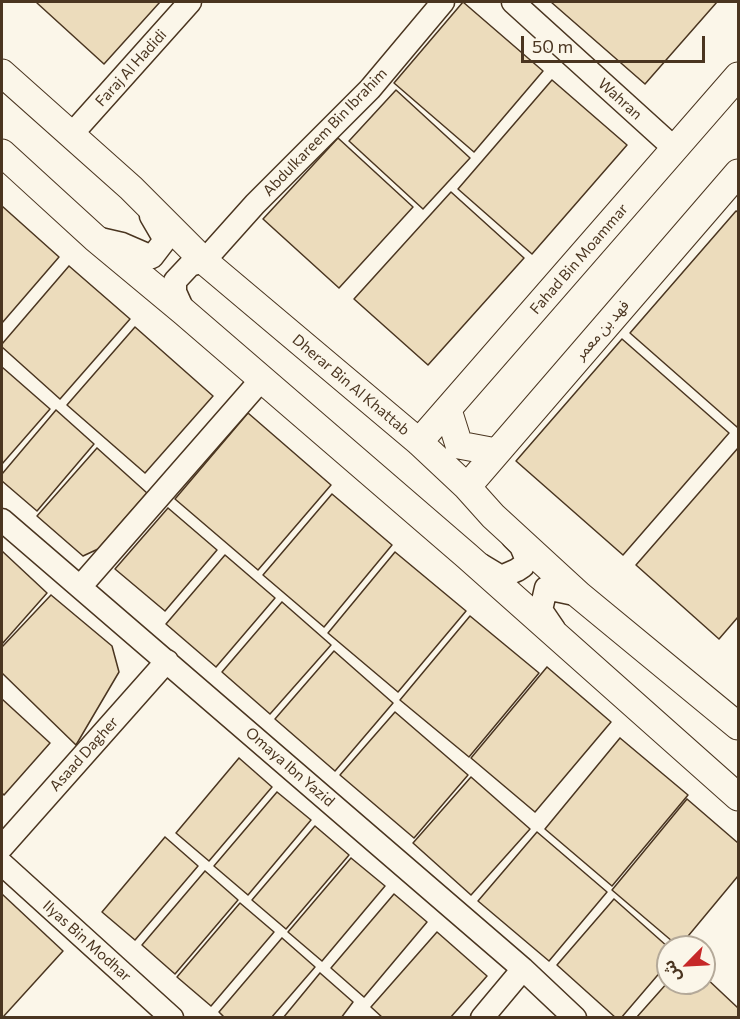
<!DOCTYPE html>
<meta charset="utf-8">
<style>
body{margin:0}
#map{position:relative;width:740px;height:1019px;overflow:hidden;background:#fbf6e9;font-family:Commissioner,"Noto Sans Arabic",sans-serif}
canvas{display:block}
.frame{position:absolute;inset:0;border:3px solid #4a3520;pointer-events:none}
.north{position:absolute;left:656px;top:935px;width:60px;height:60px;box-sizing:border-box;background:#fbf6e9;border:2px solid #b4a999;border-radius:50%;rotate:246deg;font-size:16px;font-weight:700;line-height:24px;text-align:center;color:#4a3520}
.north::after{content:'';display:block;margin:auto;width:21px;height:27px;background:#c62828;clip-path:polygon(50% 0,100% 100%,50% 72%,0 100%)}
.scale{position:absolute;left:521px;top:36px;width:184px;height:27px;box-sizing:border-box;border:3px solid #4a3520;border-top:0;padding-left:8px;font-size:18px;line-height:21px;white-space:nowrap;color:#4a3520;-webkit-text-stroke:4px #fbf6e9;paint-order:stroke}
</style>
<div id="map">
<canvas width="740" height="1019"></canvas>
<div class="frame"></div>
<div class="north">ش</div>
<div class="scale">50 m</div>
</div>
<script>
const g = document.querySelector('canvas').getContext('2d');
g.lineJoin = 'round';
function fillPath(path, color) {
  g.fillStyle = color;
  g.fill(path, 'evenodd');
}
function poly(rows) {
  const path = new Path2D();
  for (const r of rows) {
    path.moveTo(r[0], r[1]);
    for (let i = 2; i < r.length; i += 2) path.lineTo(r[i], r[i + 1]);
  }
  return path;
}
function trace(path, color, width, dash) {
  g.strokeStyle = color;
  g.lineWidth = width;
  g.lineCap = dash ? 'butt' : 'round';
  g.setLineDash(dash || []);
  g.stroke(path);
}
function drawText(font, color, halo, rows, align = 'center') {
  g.font = font + ' Commissioner,"Noto Sans Arabic",sans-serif';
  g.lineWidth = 4.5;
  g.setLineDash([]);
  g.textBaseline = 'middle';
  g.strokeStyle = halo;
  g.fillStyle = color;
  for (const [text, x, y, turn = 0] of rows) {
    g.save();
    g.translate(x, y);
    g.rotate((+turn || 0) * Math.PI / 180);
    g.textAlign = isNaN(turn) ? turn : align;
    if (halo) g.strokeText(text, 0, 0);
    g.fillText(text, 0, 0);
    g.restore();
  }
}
const building = poly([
 [39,2,160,2,104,64,37,3,39,2],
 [463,2,543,71,474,152,394,83,463,2],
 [551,2,717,2,645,84,551,2],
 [552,80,627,145,532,254,458,189,552,80],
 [396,90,470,158,423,209,349,141,396,90],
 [338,138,413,207,339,288,263,219,338,138],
 [451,192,524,258,428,365,354,299,451,192],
 [2,206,59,257,2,323,2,206],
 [736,211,738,212,738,425,737,427,630,333,736,211],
 [69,266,130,319,60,399,2,347,2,344,69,266],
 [135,327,213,396,145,473,67,405,135,327],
 [622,339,729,433,623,555,516,461,622,339],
 [2,367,50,409,2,464,2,367],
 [56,410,94,444,37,511,2,481,2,474,56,410],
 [248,413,331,485,258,570,175,499,248,413],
 [97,448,147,493,98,549,83,556,37,516,97,448],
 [738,448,738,617,719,639,636,565,738,448],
 [332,494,392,545,324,627,263,575,332,494],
 [168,508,217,550,165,611,115,569,168,508],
 [2,551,47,593,2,644,2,551],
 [395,552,466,611,398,692,328,633,395,552],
 [225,555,275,598,216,667,166,624,225,555],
 [51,595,112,646,119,672,76,745,2,673,2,647,51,595],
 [282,602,331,645,270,714,222,672,282,602],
 [470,616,539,673,469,757,400,700,470,616],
 [334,651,393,703,335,771,275,719,334,651],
 [547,667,611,722,535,812,471,758,547,667],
 [2,699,50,743,4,795,2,793,2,699],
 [395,712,468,775,414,838,340,775,395,712],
 [620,738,688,795,612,886,545,829,620,738],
 [239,758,272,787,209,861,176,833,239,758],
 [471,777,530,829,471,895,413,843,471,777],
 [277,792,311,820,248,895,214,866,277,792],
 [687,799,738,843,738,876,679,947,612,890,687,799],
 [315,826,349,855,286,929,252,900,315,826],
 [537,832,607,892,549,961,478,901,537,832],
 [165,837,198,866,135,940,102,912,165,837],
 [351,858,385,886,322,961,288,932,351,858],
 [205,871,238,900,175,974,142,945,205,871],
 [2,894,63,951,3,1017,2,1016,2,894],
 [394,894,427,922,364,997,331,968,394,894],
 [614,899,668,947,668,963,621,1018,616,1018,557,965,614,899],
 [240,903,274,932,211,1006,177,977,240,903],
 [437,932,487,976,450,1018,383,1018,371,1007,437,932],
 [282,938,315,967,271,1018,225,1018,219,1012,282,938],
 [320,973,353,1002,341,1018,283,1018,320,973],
 [704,976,738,1008,738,1018,636,1018,668,982,704,983,704,976]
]);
fillPath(building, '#ecdcbc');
trace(building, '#4a3520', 1.5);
const minor = poly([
 [513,2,674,148],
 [71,135,190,2],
 [96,238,122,244,152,257,165,240,151,216],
 [184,312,175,292,175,281,190,265,204,261,255,204,370,89,443,2],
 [2,520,523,969,575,1018],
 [481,565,501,577,517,570,523,566,526,558,521,546,513,538],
 [80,587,261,380],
 [554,629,541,610,546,588,579,595],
 [2,847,167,661],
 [2,864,172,1018],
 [482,1018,523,969]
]);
const tertiary = poly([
 [2,73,131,188,204,261,419,442,467,487,493,516,579,595,738,726],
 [2,153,95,238,184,312,467,556,738,797],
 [448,410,459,445,496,452],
 [419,442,738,76],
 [467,487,738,173]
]);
trace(minor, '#4a3520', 25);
trace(tertiary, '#4a3520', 29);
trace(minor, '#fbf6e9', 22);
trace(tertiary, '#fbf6e9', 27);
drawText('15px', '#4a3520', '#fbf6e9', [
 ["Faraj Al Hadidi",131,68,-48],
 ["Wahran",620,99,42],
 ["Abdulkareem Bin Ibrahim",325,132,-46],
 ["Fahad Bin Moammar",579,259,-49],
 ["فهد بن معمر",602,330,-49],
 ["Dherar Bin Al Khattab",351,385,40],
 ["Asaad Dagher",84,754,-48],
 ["Omaya Ibn Yazid",290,767,41],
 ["Ilyas Bin Modhar",87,941,42]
]);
</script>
